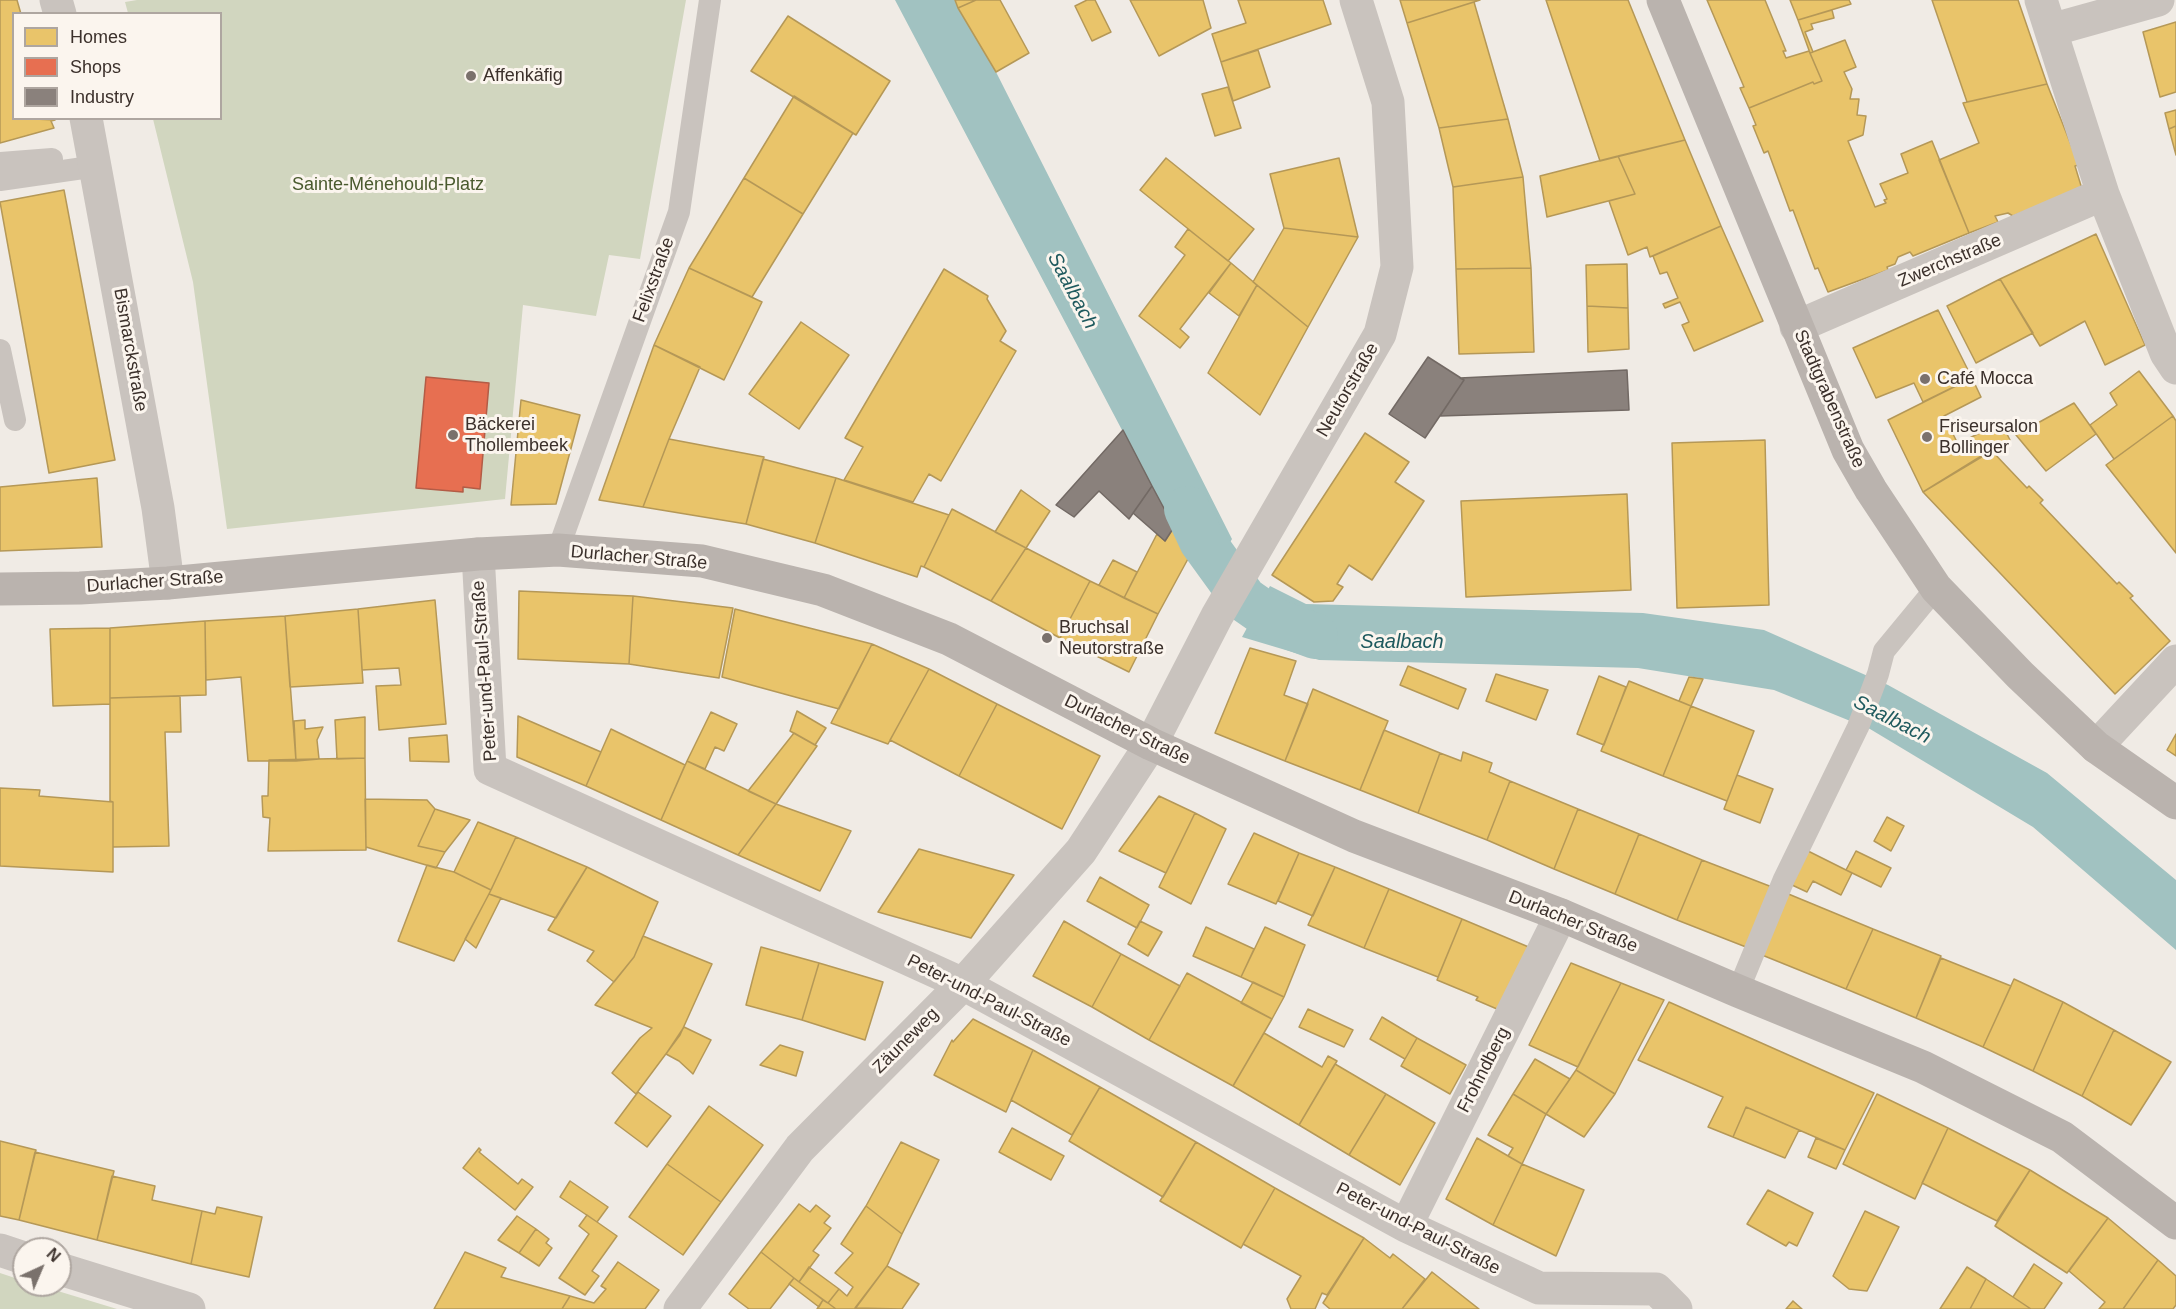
<!DOCTYPE html>
<meta charset="utf-8">
<style>
body{margin:0}
#map{position:relative;width:2176px;height:1309px;overflow:hidden;background:#f0ebe5;font-family:Helvetica,sans-serif}
canvas{display:block}
.legend{position:absolute;left:12px;top:12px;width:210px;height:108px;box-sizing:border-box;background:#fbf5ee;border:2px solid #aea6a0;margin:0;padding:8px 10px;list-style:none;font-size:18px;color:#3b302b}
.legend li{display:flex;align-items:center;gap:12px;height:30px}
.legend b{width:30px;border:2px solid #aea6a0}
.north{position:absolute;left:12px;top:1237px;width:60px;height:60px;box-sizing:border-box;background:#fbf5ee;border:2px solid #aea6a0;border-radius:50%;rotate:44deg;font-size:16px;font-weight:700;line-height:24px;text-align:center;color:#3b302b}
.north::after{content:'';display:block;margin:auto;width:21px;height:27px;background:#7a716c;clip-path:polygon(50% 0,100% 100%,50% 72%,0 100%)}
</style>
<div id="map">
<canvas width="2176" height="1309"></canvas>
<ul class="legend">
<li><b style="height:16px;background:#e9c46a"></b>Homes</li>
<li><b style="height:16px;background:#e76f51"></b>Shops</li>
<li><b style="height:16px;background:#8a817c"></b>Industry</li>
</ul>
<div class="north">N</div>
</div>
<script>
const g = document.querySelector('canvas').getContext('2d');
g.lineJoin = 'round';
function fillPath(path, color) {
  g.fillStyle = color;
  g.fill(path, 'evenodd');
}
function poly(rows) {
  const path = new Path2D();
  for (const r of rows) {
    path.moveTo(r[0], r[1]);
    for (let i = 2; i < r.length; i += 2) path.lineTo(r[i], r[i + 1]);
  }
  return path;
}
function trace(path, color, width, dash) {
  g.strokeStyle = color;
  g.lineWidth = width;
  g.lineCap = dash ? 'butt' : 'round';
  g.setLineDash(dash || []);
  g.stroke(path);
}
function drawText(font, color, halo, rows, align = 'center') {
  g.font = font + ' Helvetica,sans-serif';
  g.lineWidth = 6;
  g.setLineDash([]);
  g.textBaseline = 'middle';
  g.strokeStyle = halo;
  g.fillStyle = color;
  for (const [text, x, y, turn = 0] of rows) {
    g.save();
    g.translate(x, y);
    g.rotate((+turn || 0) * Math.PI / 180);
    g.textAlign = isNaN(turn) ? turn : align;
    if (halo) g.strokeText(text, 0, 0);
    g.fillText(text, 0, 0);
    g.restore();
  }
}
fillPath(poly([
 [137,0,686,0,640,259,609,255,596,316,523,305,505,499,227,529,193,282,153,119,220,118,220,14,128,13,125,2],
 [0,1273,24,1281,24,1285,38,1285,117,1309,0,1309]
]), '#d1d6bf');
fillPath(poly([
 [895,0,955,0,996,72,1232,539,1206,584,1189,557],
 [1270,586,1306,604,1643,613,1764,630,1888,685,2047,773,2176,880,2176,950,2033,827,1870,729,1774,690,1638,668,1319,660,1242,637]
]), '#a1c2c1');
const homes = poly([
 [0,0,17,0,21,14,14,14,14,118,55,120,51,121,54,128,0,143,0,0],
 [955,0,976,0,958,8,955,0],
 [976,0,1000,0,1029,53,996,72,958,8,976,0],
 [1087,0,1095,0,1111,32,1092,41,1075,6,1087,0],
 [1130,0,1203,0,1211,28,1159,56,1130,0],
 [1238,0,1323,0,1331,24,1221,62,1212,34,1246,23,1238,0],
 [1400,0,1480,0,1407,23,1400,0],
 [1546,0,1628,0,1685,140,1600,161,1546,0],
 [1707,0,1765,0,1786,51,1783,51,1786,58,1809,51,1822,81,1814,84,1813,82,1749,108,1740,88,1744,87,1707,0],
 [1790,0,1849,0,1851,4,1798,20,1790,0],
 [1932,0,2018,0,2047,84,1967,102,1932,0],
 [1474,2,1508,119,1439,128,1407,23,1474,2],
 [1832,10,1834,18,1811,24,1813,29,1805,32,1813,52,1810,53,1798,20,1832,10],
 [788,16,890,81,856,135,751,71,788,16],
 [2176,22,2176,92,2160,97,2143,32,2176,22],
 [1845,40,1856,67,1844,72,1852,89,1850,99,1859,99,1857,115,1866,116,1863,135,1848,141,1875,207,1886,203,1884,200,1887,199,1880,184,1908,173,1901,154,1932,141,1969,233,1913,256,1910,252,1898,257,1895,264,1887,267,1888,270,1828,292,1818,268,1815,269,1793,210,1790,211,1768,151,1764,153,1753,126,1756,125,1749,108,1813,82,1814,84,1822,81,1810,53,1845,40],
 [1258,50,1270,87,1233,101,1221,62,1258,50],
 [2047,84,2079,165,2075,166,2082,189,2013,216,2008,213,1995,216,1998,222,1969,233,1939,160,1979,143,1963,103,2047,84],
 [1228,87,1241,128,1215,136,1202,94,1228,87],
 [794,96,853,133,803,214,744,178,794,96],
 [2176,110,2176,126,2169,129,2165,113,2176,110],
 [1508,119,1523,177,1453,187,1439,128,1508,119],
 [2176,126,2176,155,2169,129,2176,126],
 [1685,140,1721,226,1650,257,1647,247,1628,255,1609,201,1635,194,1618,156,1685,140],
 [1618,156,1635,194,1547,217,1540,176,1618,156],
 [1166,158,1254,229,1228,261,1140,190,1166,158],
 [1339,158,1358,237,1284,228,1270,174,1339,158],
 [1523,177,1531,268,1456,269,1453,187,1523,177],
 [744,178,803,214,752,297,689,268,744,178],
 [64,190,115,460,49,473,0,202,64,190],
 [1721,226,1763,321,1694,351,1682,325,1689,322,1680,302,1665,308,1663,304,1678,298,1667,272,1660,274,1653,256,1721,226],
 [1284,228,1358,237,1308,327,1253,282,1284,228],
 [1188,229,1231,263,1180,329,1189,337,1180,348,1139,316,1185,255,1175,247,1188,229],
 [2096,234,2145,345,2105,365,2085,321,2040,346,2000,279,2096,234],
 [1231,263,1257,285,1239,316,1209,293,1231,263],
 [1627,264,1628,308,1587,306,1586,265,1627,264],
 [689,268,762,302,724,380,654,345,689,268],
 [1531,268,1534,352,1459,354,1456,269,1531,268],
 [944,269,988,296,987,299,1006,331,1000,341,1016,351,941,481,929,474,913,502,844,480,863,447,845,438,944,269],
 [2000,279,2033,333,1976,363,1947,306,2000,279],
 [1257,285,1308,327,1260,415,1208,373,1257,285],
 [1587,306,1628,308,1629,349,1588,352,1587,306],
 [1938,310,1972,378,1923,402,1914,383,1876,398,1853,348,1938,310],
 [801,322,849,355,799,429,749,394,801,322],
 [654,345,700,367,669,439,643,507,599,500,654,345],
 [2139,371,2173,416,2114,459,2090,425,2117,405,2110,393,2139,371],
 [1972,378,1981,397,1944,416,1958,444,2001,422,2010,440,1923,492,1888,420,1972,378],
 [521,400,580,415,556,504,511,505,521,400],
 [2074,403,2096,434,2046,471,2016,435,2074,403],
 [2173,416,2176,421,2176,553,2106,465,2173,416],
 [1365,433,1409,462,1395,482,1424,501,1372,580,1349,565,1337,584,1343,587,1333,601,1314,602,1272,575,1365,433],
 [669,439,764,457,746,524,643,507,669,439],
 [1765,440,1769,605,1677,608,1672,443,1765,440],
 [1991,450,2027,488,2029,486,2043,500,2040,503,2117,584,2119,582,2133,596,2130,598,2170,641,2115,694,1923,492,1991,450],
 [763,459,836,478,815,543,746,524,763,459],
 [97,478,102,547,0,551,0,487,97,478],
 [836,478,949,515,924,567,921,566,917,577,815,543,836,478],
 [1021,490,1050,511,1026,548,995,532,1021,490],
 [1627,494,1631,590,1466,597,1461,501,1627,494],
 [952,509,1026,548,991,601,924,567,952,509],
 [1174,527,1189,557,1158,614,1124,598,1157,534,1165,541,1174,527],
 [1026,548,1090,581,1060,638,991,601,1026,548],
 [1113,560,1137,572,1124,598,1099,585,1113,560],
 [1090,581,1158,614,1129,672,1060,638,1090,581],
 [519,591,633,596,629,664,518,659,519,591],
 [633,596,733,608,719,678,629,664,633,596],
 [435,600,446,724,379,730,376,686,401,685,399,668,362,670,358,609,435,600],
 [358,609,363,683,290,687,285,616,358,609],
 [735,609,872,644,839,709,722,677,735,609],
 [285,616,296,761,248,761,241,677,206,680,205,621,285,616],
 [205,621,206,695,110,698,110,628,205,621],
 [110,628,110,704,53,706,50,629,110,628],
 [872,644,929,669,888,744,831,723,872,644],
 [1250,648,1296,661,1284,695,1308,704,1285,761,1215,733,1250,648],
 [1408,666,1466,689,1458,709,1400,685,1408,666],
 [929,669,997,704,959,776,890,740,929,669],
 [1496,674,1548,690,1536,720,1486,701,1496,674],
 [1599,676,1626,687,1604,745,1577,734,1599,676],
 [1689,677,1703,679,1691,706,1679,701,1689,677],
 [1629,681,1691,706,1663,776,1601,751,1629,681],
 [1313,689,1388,721,1360,790,1285,761,1313,689],
 [180,696,181,732,165,732,169,846,113,847,113,802,110,801,110,698,180,696],
 [997,704,1100,756,1062,829,959,776,997,704],
 [1691,706,1754,731,1727,801,1663,776,1691,706],
 [797,711,826,728,815,745,790,731,797,711],
 [711,712,737,724,724,751,715,747,705,769,687,761,711,712],
 [518,716,601,752,586,786,517,757,518,716],
 [365,717,365,758,337,759,335,720,365,717],
 [305,720,305,729,323,727,317,740,319,759,296,761,294,721,305,720],
 [611,729,685,765,661,820,586,786,611,729],
 [1384,730,1440,753,1418,813,1360,790,1384,730],
 [794,733,817,746,776,804,748,791,794,733],
 [2176,734,2176,756,2167,750,2176,734],
 [447,735,449,762,410,761,409,738,447,735],
 [1463,752,1492,763,1489,772,1510,781,1487,840,1418,813,1440,753,1461,761,1463,752],
 [365,758,366,850,268,851,270,818,263,817,262,796,268,796,269,760,365,758],
 [687,761,776,804,738,855,661,820,687,761],
 [1737,775,1773,789,1760,823,1724,809,1737,775],
 [1510,781,1578,809,1554,869,1487,840,1510,781],
 [0,788,40,790,39,796,113,802,113,872,0,866,0,788],
 [1159,796,1195,813,1166,873,1119,851,1159,796],
 [365,799,427,800,435,809,418,846,445,852,436,868,366,847,365,799],
 [776,804,851,831,820,891,738,855,776,804],
 [435,809,470,820,445,852,418,846,435,809],
 [1578,809,1639,834,1615,894,1554,869,1578,809],
 [1195,813,1226,829,1191,904,1159,887,1195,813],
 [1887,817,1904,826,1891,851,1874,841,1887,817],
 [478,822,516,837,491,890,454,872,478,822],
 [1254,833,1299,853,1276,904,1228,884,1254,833],
 [1639,834,1702,860,1677,920,1615,894,1639,834],
 [516,837,587,867,556,918,489,894,516,837],
 [919,849,1014,875,971,938,878,912,919,849],
 [1808,851,1852,873,1841,895,1813,881,1807,892,1792,885,1808,851],
 [1856,851,1891,868,1881,887,1846,870,1856,851],
 [1299,853,1335,867,1313,916,1278,901,1299,853],
 [1702,860,1772,887,1746,947,1677,920,1702,860],
 [427,865,454,872,491,890,454,961,398,941,427,865],
 [587,867,658,902,634,957,614,982,587,961,594,951,548,930,587,867],
 [1335,867,1389,889,1364,948,1308,925,1335,867],
 [1100,877,1149,905,1137,928,1087,901,1100,877],
 [1389,889,1462,919,1438,977,1364,948,1389,889],
 [1786,893,1873,929,1846,989,1762,955,1786,893],
 [489,894,501,898,476,948,465,939,489,894],
 [1462,919,1531,948,1504,1012,1476,1000,1478,997,1437,980,1462,919],
 [1064,921,1121,954,1092,1007,1033,976,1064,921],
 [1140,921,1162,932,1148,956,1128,944,1140,921],
 [1206,927,1254,949,1241,977,1193,956,1206,927],
 [1265,927,1305,945,1284,997,1241,977,1265,927],
 [1873,929,1941,956,1916,1018,1846,989,1873,929],
 [643,936,712,964,680,1035,636,1094,612,1073,640,1038,652,1028,595,1005,634,957,643,936],
 [761,947,819,963,802,1020,746,1005,761,947],
 [1121,954,1180,986,1149,1040,1092,1007,1121,954],
 [1941,958,2011,986,1983,1047,1916,1018,1941,958],
 [819,963,883,982,865,1040,802,1020,819,963],
 [1571,963,1621,983,1578,1067,1529,1045,1571,963],
 [1187,973,1272,1019,1233,1086,1149,1040,1187,973],
 [2014,979,2063,1002,2033,1071,1983,1047,2014,979],
 [1253,982,1284,997,1272,1019,1241,1003,1253,982],
 [1621,983,1664,1000,1615,1094,1576,1070,1621,983],
 [1669,1002,1874,1093,1845,1150,1746,1107,1733,1137,1708,1127,1723,1097,1638,1060,1669,1002],
 [2063,1002,2114,1030,2082,1096,2033,1071,2063,1002],
 [1308,1009,1353,1030,1344,1047,1299,1027,1308,1009],
 [1382,1017,1417,1038,1405,1059,1370,1039,1382,1017],
 [973,1019,1033,1050,1006,1112,934,1075,952,1040,953,1042,973,1019],
 [684,1027,711,1040,693,1074,679,1061,666,1054,684,1027],
 [2114,1030,2171,1062,2131,1125,2082,1096,2114,1030],
 [1264,1033,1322,1067,1328,1056,1337,1061,1299,1125,1233,1086,1264,1033],
 [1417,1038,1466,1065,1450,1094,1401,1066,1417,1038],
 [780,1045,803,1052,796,1076,760,1065,780,1045],
 [1033,1050,1100,1087,1072,1135,1011,1100,1033,1050],
 [1535,1059,1570,1079,1546,1114,1513,1094,1535,1059],
 [1335,1064,1386,1094,1349,1155,1299,1125,1335,1064],
 [1576,1070,1615,1094,1584,1137,1546,1114,1576,1070],
 [1100,1087,1196,1142,1163,1197,1069,1141,1100,1087],
 [638,1092,671,1116,647,1147,615,1123,638,1092],
 [1386,1094,1435,1123,1400,1185,1349,1155,1386,1094],
 [1513,1094,1546,1114,1522,1164,1508,1156,1513,1148,1488,1135,1513,1094],
 [1877,1094,1948,1128,1915,1199,1843,1164,1877,1094],
 [709,1106,763,1145,721,1202,667,1164,709,1106],
 [1746,1107,1799,1130,1785,1158,1733,1137,1746,1107],
 [1012,1128,1064,1156,1051,1180,999,1152,1012,1128],
 [1948,1128,2030,1170,1997,1221,1922,1183,1948,1128],
 [1477,1138,1522,1164,1493,1225,1446,1199,1477,1138],
 [1816,1138,1845,1150,1836,1169,1808,1157,1816,1138],
 [0,1141,36,1150,19,1220,0,1216,0,1141],
 [901,1142,939,1160,902,1234,866,1206,901,1142],
 [1196,1142,1275,1188,1241,1248,1160,1201,1196,1142],
 [479,1148,481,1150,479,1152,518,1184,522,1179,533,1187,515,1210,463,1168,479,1148],
 [35,1152,114,1171,97,1240,19,1220,35,1152],
 [667,1164,721,1202,683,1255,629,1217,667,1164],
 [1522,1164,1584,1190,1556,1256,1493,1225,1522,1164],
 [2030,1170,2108,1218,2067,1273,1995,1226,2030,1170],
 [112,1176,155,1186,152,1200,202,1211,191,1264,97,1240,112,1176],
 [570,1181,608,1207,597,1222,560,1197,570,1181],
 [1275,1188,1364,1238,1327,1295,1322,1293,1315,1309,1291,1309,1287,1299,1301,1276,1243,1244,1275,1188],
 [1768,1190,1813,1213,1797,1246,1789,1242,1786,1246,1747,1224,1768,1190],
 [799,1204,810,1212,816,1205,830,1216,824,1223,831,1228,813,1251,819,1255,799,1282,761,1252,799,1204],
 [866,1206,902,1234,887,1266,855,1309,836,1309,828,1303,839,1289,847,1296,853,1287,835,1273,853,1253,841,1244,866,1206],
 [217,1207,262,1217,249,1277,191,1264,202,1211,215,1214,217,1207],
 [1865,1211,1899,1227,1867,1291,1849,1289,1833,1276,1865,1211],
 [587,1215,617,1236,592,1271,599,1276,585,1295,559,1278,589,1234,579,1226,587,1215],
 [517,1216,536,1229,519,1253,498,1240,517,1216],
 [2108,1218,2158,1260,2123,1309,2099,1309,2105,1302,2069,1271,2108,1218],
 [536,1229,549,1239,546,1243,552,1248,539,1266,519,1253,536,1229],
 [1364,1238,1390,1258,1393,1254,1425,1279,1402,1309,1330,1309,1323,1303,1364,1238],
 [465,1252,506,1268,501,1277,570,1296,562,1309,434,1309,465,1252],
 [761,1252,794,1278,770,1309,749,1309,729,1294,761,1252],
 [2158,1260,2176,1276,2176,1305,2173,1309,2123,1309,2158,1260],
 [618,1262,659,1290,645,1309,562,1309,570,1296,594,1303,606,1289,601,1286,618,1262],
 [2034,1264,2062,1283,2044,1309,2031,1309,2013,1297,2034,1264],
 [887,1266,919,1284,902,1309,855,1308,887,1266],
 [809,1267,839,1289,828,1303,799,1282,809,1267],
 [1967,1267,1986,1279,1970,1309,1940,1309,1967,1267],
 [1432,1272,1479,1309,1402,1309,1432,1272],
 [794,1278,823,1300,819,1307,789,1284,794,1278],
 [1986,1279,2031,1309,1970,1309,1986,1279],
 [823,1300,828,1303,836,1309,817,1309,823,1300],
 [1793,1301,1802,1309,1786,1309,1793,1301]
]);
fillPath(homes, '#e9c46a');
trace(homes, '#b59857', 1.5);
const shops = poly([
 [426,377,489,383,480,489,463,487,463,492,416,488,426,377]
]);
fillPath(shops, '#e76f51');
trace(shops, '#b35c46', 1.5);
const industry = poly([
 [1428,357,1464,380,1425,438,1389,414,1428,357],
 [1627,370,1629,410,1440,416,1464,380,1460,378,1627,370],
 [1123,430,1152,486,1129,519,1099,491,1074,517,1056,505,1123,430],
 [1152,486,1174,527,1165,541,1133,513,1152,486]
]);
fillPath(industry, '#8a817c');
trace(industry, '#726964', 1.5);
trace(poly([
 [1187,509,1202,541,1244,599,1277,622,1315,636]
]), '#a1c2c1', 46);
trace(poly([
 [0,163,52,159],
 [0,180,97,166],
 [0,350,15,420],
 [558,550,679,212,710,0],
 [1738,991,1784,879,1858,727,1878,674,1884,651,1936,588]
]), '#c9c3be', 22);
trace(poly([
 [56,0,60,14],
 [2041,0,2103,194,2166,353,2176,368],
 [2051,30,2158,0],
 [86,118,158,508,168,583],
 [1796,327,2103,194],
 [478,554,490,769,963,984,1406,1226,1539,1288,1656,1289,1676,1309],
 [2096,747,2176,661],
 [1406,1226,1561,915],
 [0,1250,24,1258],
 [60,1269,189,1309],
 [680,1309,800,1148,963,984,1081,851,1151,744,1217,616,1380,334,1397,267,1388,102,1356,0]
]), '#c9c3be', 33);
trace(poly([
 [1663,0,1848,450,1871,490,1936,588,2020,675,2096,747,2176,803],
 [0,589,80,588,168,583,478,554,558,550,702,561,823,590,949,639,1151,744,1354,836,1561,915,1738,991,1923,1067,2062,1137,2176,1223]
]), '#bab3ae', 33);
for (const [x, y, r, color] of [
 [471,76,6,"#7a716c"],
 [1925,379,6,"#7a716c"],
 [453,435,6,"#7a716c"],
 [1927,437,6,"#7a716c"],
 [1047,638,6,"#7a716c"]
]) {
  const dot = new Path2D();
  dot.arc(x, y, r, 0, 2 * Math.PI);
  g.fillStyle = color;
  g.fill(dot);
  trace(dot, '#fbf5ee', 2);
}
drawText('18px', '#3b302b', '#fbf5ee', [
 ["Affenkäfig",483,76],
 ["Café Mocca",1937,379],
 ["Bäckerei",465,425],
 ["Thollembeek",465,446],
 ["Friseursalon",1939,427],
 ["Bollinger",1939,448],
 ["Bruchsal",1059,628],
 ["Neutorstraße",1059,649]
], 'left');
drawText('18px', '#4a5a2e', '#fbf5ee', [
 ["Sainte-Ménehould-Platz",388,185]
]);
drawText('18px', '#3b302b', '#fbf5ee', [
 ["Zwerchstraße",1950,261,-23],
 ["Felixstraße",654,280,-70],
 ["Bismarckstraße",130,350,80],
 ["Neutorstraße",1348,390,-60],
 ["Stadtgrabenstraße",1829,399,66],
 ["Durlacher Straße",639,558,5],
 ["Durlacher Straße",155,582,-4],
 ["Peter-und-Paul-Straße",485,671,-94],
 ["Durlacher Straße",1127,730,26],
 ["Durlacher Straße",1573,922,22],
 ["Peter-und-Paul-Straße",989,1001,27],
 ["Zäuneweg",906,1041,-45],
 ["Frohndberg",1484,1070,-63],
 ["Peter-und-Paul-Straße",1418,1229,27]
]);
drawText('italic 20px', '#1f5a5e', '#fbf5ee', [
 ["Saalbach",1072,291,62],
 ["Saalbach",1402,642],
 ["Saalbach",1892,720,27]
]);
</script>
